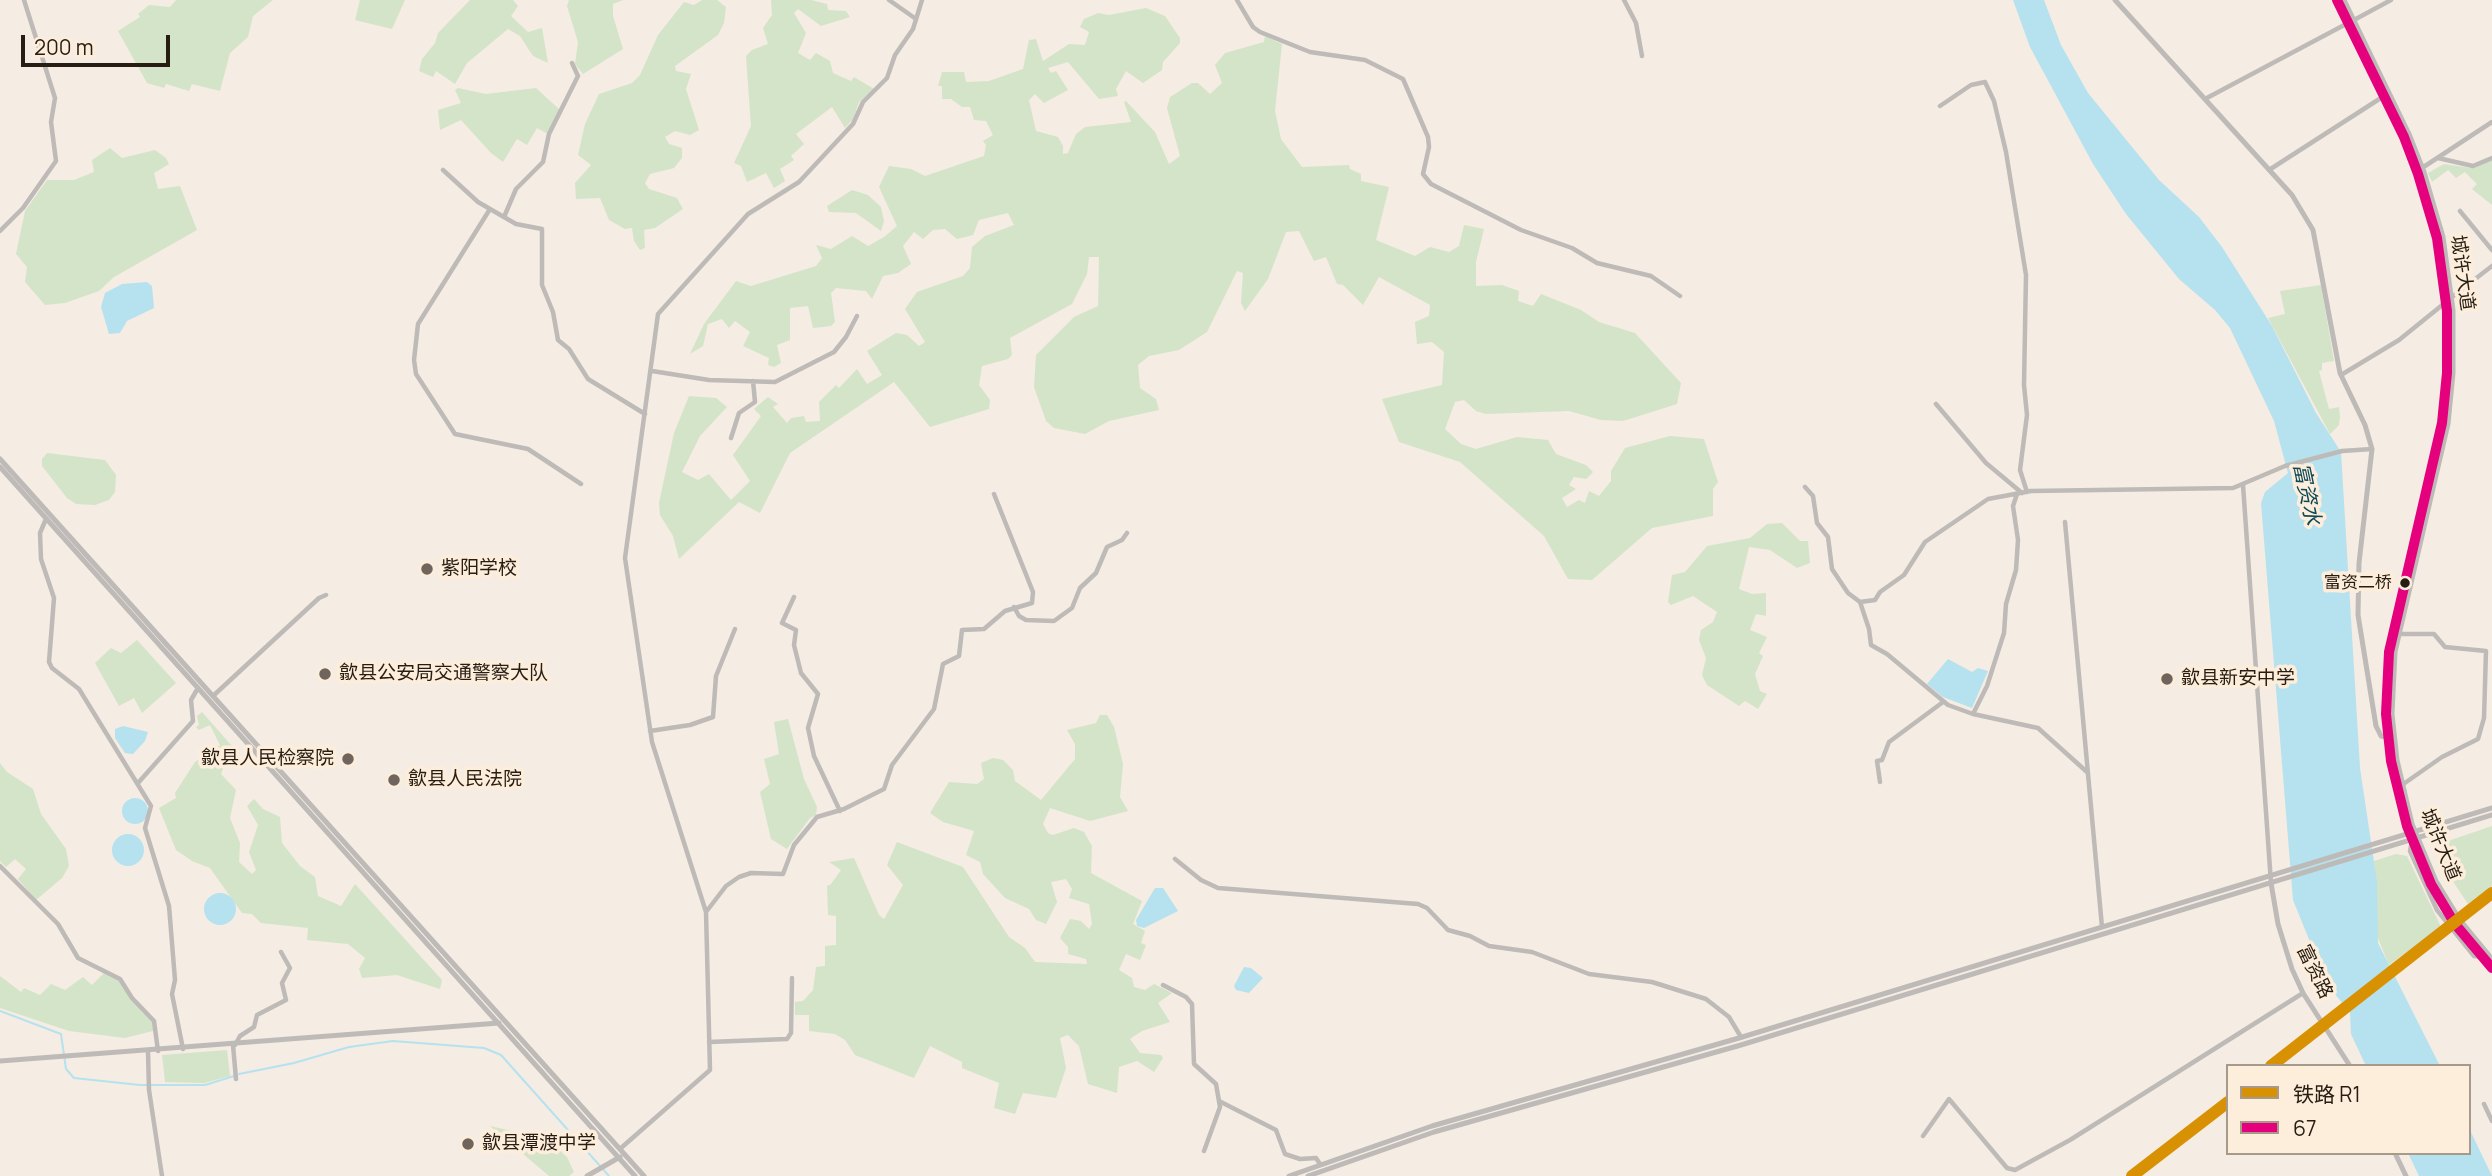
<!DOCTYPE html>
<meta charset="utf-8">
<style>
body{margin:0}
#map{position:relative;width:2492px;height:1176px;overflow:hidden;background:#f5ece3;font-family:Manrope,"Noto Sans SC",sans-serif}
canvas{display:block}
.legend{position:absolute;left:2226px;top:1064px;width:245px;height:91px;box-sizing:border-box;background:#fdeddb;border:2px solid #a79a8b;margin:0;padding:9px 12px;list-style:none;font-size:21px;color:#271d13}
.legend li{display:flex;align-items:center;gap:14px;height:35px}
.legend b{width:35px;border:2px solid #a79a8b}
.scale{position:absolute;left:21px;top:35px;width:149px;height:32px;box-sizing:border-box;border:4px solid #271d13;border-top:0;padding-left:9px;font-size:21px;line-height:24px;white-space:nowrap;color:#271d13;-webkit-text-stroke:5px #fdeddb;paint-order:stroke}
</style>
<div id="map">
<canvas width="2492" height="1176"></canvas>
<ul class="legend">
<li><b style="height:9px;background:#d89103"></b>铁路 R1</li>
<li><b style="height:9px;background:#e5007d"></b>67</li>
</ul>
<div class="scale">200 m</div>
</div>
<script>
const g = document.querySelector('canvas').getContext('2d');
g.lineJoin = 'round';
function fillPath(path, color) {
  g.fillStyle = color;
  g.fill(path, 'evenodd');
}
function poly(rows) {
  const path = new Path2D();
  for (const r of rows) {
    if (r.length === 3) {
      path.moveTo(r[0] + r[2], r[1]);
      path.arc(r[0], r[1], r[2], 0, 2 * Math.PI);
      continue;
    }
    path.moveTo(r[0], r[1]);
    for (let i = 2; i < r.length; i += 2) path.lineTo(r[i], r[i + 1]);
  }
  return path;
}
function trace(path, color, width, dash) {
  g.strokeStyle = color;
  g.lineWidth = width;
  g.lineCap = dash ? 'butt' : 'round';
  g.setLineDash(dash || []);
  g.stroke(path);
}
function drawText(font, color, halo, rows, align = 'center') {
  g.font = font + ' Manrope,"Noto Sans SC",sans-serif';
  g.lineWidth = 7;
  g.setLineDash([]);
  g.textBaseline = 'middle';
  g.strokeStyle = halo;
  g.fillStyle = color;
  for (const [text, x, y, turn = 0] of rows) {
    g.save();
    g.translate(x, y);
    g.rotate((+turn || 0) * Math.PI / 180);
    g.textAlign = isNaN(turn) ? turn : align;
    if (halo) g.strokeText(text, 0, 0);
    g.fillText(text, 0, 0);
    g.restore();
  }
}
fillPath(poly([
 [176,0,273,0,253,16,248,37,230,53,220,91,192,84,189,91,166,84,164,88,147,83,118,31,140,17,138,14,149,5,170,7],
 [360,0,405,0,392,29,355,20],
 [470,0,513,0,518,6,511,16,528,32,542,28,548,63,533,56,520,36,508,29,467,63,455,84,436,71,433,77,419,71,422,59,435,43,438,33],
 [569,0,623,0,613,4,613,16,623,49,583,74,575,64,578,42,567,6],
 [702,0,717,0,726,7,724,23,718,35,675,66,676,71,691,74,686,89,699,130,690,135,675,131,665,137,669,144,682,148,682,158,674,168,650,174,645,183,649,189,677,198,683,209,655,228,644,230,645,248,640,250,634,241,632,228,625,229,609,220,600,198,576,199,575,183,591,165,578,155,585,124,599,94,632,83,640,75,658,35,684,2,694,5],
 [771,0,811,0,827,4,828,10,846,11,850,17,821,26,798,9,794,13,806,33,798,53,810,60,816,53,830,61,833,73,851,81,854,77,874,89,859,102,853,119,845,128,832,107,796,134,804,144,791,156,794,160,780,169,785,181,774,188,766,173,747,182,741,166,734,163,751,126,746,56,752,50,768,44,763,28,772,15],
 [1146,8,1165,16,1180,38,1180,43,1163,62,1162,70,1143,83,1126,71,1116,89,1118,96,1099,99,1068,62,1048,68,1051,73,1056,71,1068,90,1044,103,1035,94,1029,100,1036,131,1058,137,1063,146,1063,154,1068,153,1076,134,1085,127,1131,122,1124,102,1126,101,1155,132,1169,164,1180,156,1167,108,1170,97,1192,83,1198,83,1210,94,1222,83,1215,65,1225,53,1264,42,1265,36,1282,44,1275,111,1281,139,1302,167,1349,165,1350,169,1361,174,1361,181,1389,187,1376,240,1415,256,1430,247,1449,252,1459,246,1464,225,1484,229,1476,262,1476,286,1502,285,1519,291,1518,301,1533,306,1541,294,1581,310,1599,322,1635,333,1681,383,1677,404,1623,421,1601,420,1569,411,1486,414,1476,411,1464,400,1455,402,1445,429,1461,444,1476,449,1517,437,1548,440,1556,454,1586,465,1593,472,1586,479,1574,477,1569,485,1576,489,1562,498,1567,507,1579,500,1585,503,1589,491,1599,496,1611,481,1611,471,1625,448,1670,436,1704,439,1718,482,1713,489,1713,516,1652,528,1592,580,1568,579,1544,536,1460,462,1399,442,1382,399,1442,385,1444,352,1432,342,1417,344,1415,322,1429,316,1430,305,1379,277,1363,305,1343,285,1337,284,1326,257,1314,261,1299,231,1286,232,1268,279,1245,311,1241,303,1243,273,1237,271,1207,332,1179,350,1149,356,1138,365,1140,388,1156,399,1159,410,1109,421,1085,434,1054,428,1046,421,1034,387,1036,355,1074,317,1098,306,1099,257,1089,257,1087,274,1072,304,1010,338,1012,355,1008,359,982,366,979,385,990,400,989,409,930,427,894,382,790,453,760,513,739,502,679,559,673,536,660,515,659,503,674,433,689,396,716,398,727,407,700,436,682,472,698,480,709,474,731,500,750,481,733,455,761,416,754,409,768,397,778,404,773,407,787,423,791,418,804,416,806,422,820,421,819,402,836,385,839,388,857,369,867,384,882,375,867,351,896,333,907,335,919,346,925,342,905,309,917,292,963,276,970,268,972,247,985,236,1014,225,1008,213,979,220,973,235,957,239,945,229,933,230,923,239,914,232,903,246,911,264,898,273,883,276,872,299,866,291,836,288,831,293,835,322,831,326,813,328,808,306,790,308,790,340,777,345,781,363,774,367,768,365,769,358,743,346,750,332,735,321,729,328,722,319,708,324,703,346,690,354,704,324,736,281,751,286,816,266,822,258,816,245,831,249,852,236,868,246,884,237,897,226,879,187,889,166,911,169,925,176,984,156,986,145,983,141,993,135,986,121,974,120,970,107,962,107,951,99,942,99,942,86,938,86,942,72,964,72,966,82,989,81,1023,69,1029,40,1036,39,1043,61,1069,44,1085,45,1089,32,1080,27,1084,19,1098,13,1109,15],
 [458,88,486,94,536,88,560,110,548,134,537,128,527,145,517,139,503,162,491,153,461,120,440,130,438,110,461,103,455,90],
 [110,148,122,158,155,150,166,158,169,164,154,173,158,189,180,186,197,230,114,277,99,291,65,303,45,305,25,282,27,267,16,254,25,211,47,180,74,180,94,172,92,160],
 [2492,160,2492,205,2472,189,2477,184,2465,172,2456,178,2448,170,2432,182,2428,173,2444,164,2471,168],
 [852,190,868,195,881,207,884,221,881,231,856,213,829,212,827,206],
 [2321,285,2334,361,2322,363,2322,370,2319,371,2329,409,2339,407,2340,417,2339,425,2330,434,2268,318,2285,314,2280,291],
 [47,453,105,460,116,475,115,492,109,500,95,505,76,504,67,498,42,466,42,459],
 [1782,523,1800,541,1808,541,1810,563,1797,568,1770,550,1749,547,1739,589,1752,594,1766,593,1766,616,1756,614,1750,630,1767,637,1759,653,1763,656,1755,674,1760,691,1767,694,1758,709,1745,701,1739,706,1707,685,1702,675,1706,658,1699,640,1701,630,1713,622,1717,612,1693,596,1671,605,1668,602,1672,575,1685,572,1707,546,1750,538,1767,524],
 [137,640,176,683,142,713,134,698,119,706,95,663,111,648,121,653],
 [202,712,232,746,221,774,236,790,230,818,240,843,239,862,252,874,256,870,249,852,258,825,247,806,254,799,263,809,280,817,282,843,300,866,315,877,318,896,341,906,355,884,442,980,440,989,397,975,362,978,359,969,365,958,348,944,307,940,308,928,261,923,252,914,242,913,210,868,192,861,176,850,159,808,176,798,175,793,195,762,220,745,210,725,199,730,196,727,199,725,197,716],
 [1100,715,1107,715,1114,727,1123,764,1120,797,1128,811,1090,821,1050,808,1043,824,1048,833,1053,835,1074,828,1084,832,1092,846,1091,873,1142,901,1133,924,1145,931,1141,943,1146,945,1140,960,1126,954,1119,970,1132,978,1134,987,1145,990,1154,984,1172,993,1158,1003,1170,1022,1142,1031,1130,1039,1140,1053,1161,1055,1163,1058,1154,1072,1137,1061,1119,1067,1117,1093,1088,1084,1079,1046,1068,1035,1060,1038,1066,1068,1056,1098,1023,1093,1015,1114,994,1108,999,1083,962,1068,962,1062,930,1046,914,1078,855,1055,845,1040,835,1034,809,1031,809,1015,795,1015,795,1002,803,1001,813,990,816,967,825,966,825,946,836,945,836,916,828,915,827,886,831,884,841,870,829,862,854,858,879,915,884,919,903,885,887,865,897,842,963,867,1009,937,1025,948,1035,962,1087,964,1086,959,1068,954,1068,947,1060,938,1070,919,1081,921,1089,929,1092,924,1089,904,1069,898,1072,889,1066,879,1051,882,1057,902,1046,924,1036,920,1029,909,1005,898,983,874,980,862,966,855,974,831,943,822,930,813,949,782,977,784,984,779,981,763,993,758,1003,760,1013,770,1015,781,1041,800,1075,759,1075,744,1067,730,1096,723],
 [788,719,804,779,817,807,816,815,810,818,787,849,771,839,760,792,770,784,764,759,779,754,774,722],
 [0,763,7,772,33,789,41,814,66,849,69,866,62,878,36,900,18,879,26,869,15,859,6,867,0,861],
 [2492,826,2492,886,2468,904,2448,874,2437,849,2445,842],
 [2396,854,2407,856,2441,927,2389,965,2377,936,2374,861],
 [105,972,116,978,150,1018,155,1028,153,1031,125,1038,69,1031,0,1008,0,976,21,992,24,988,40,995,51,984,65,990,83,977,92,985],
 [227,1050,230,1076,204,1083,165,1082,162,1055],
 [490,1126,547,1139,567,1157,574,1172,569,1176,549,1176]
]), '#d4e4c8');
fillPath(poly([
 [2013,0,2044,0,2061,45,2088,93,2159,180,2199,217,2222,247,2272,326,2316,413,2341,452,2360,768,2377,882,2378,943,2440,1066,2366,1066,2351,1034,2350,1012,2328,986,2293,900,2261,503,2265,492,2288,473,2274,421,2230,328,2215,310,2179,279,2126,214,2093,164,2030,47],
 [147,282,152,286,154,308,127,321,120,333,109,334,101,307,105,293,122,284],
 [1948,659,1972,672,1978,668,1988,671,1972,708,1943,697,1927,684],
 [123,726,148,732,145,741,133,754,125,753,115,738,115,729],
 [135,811,13],
 [128,850,16],
 [1155,888,1163,888,1178,911,1144,928,1137,926,1136,920],
 [220,909,16],
 [1244,967,1251,968,1263,978,1249,993,1236,990,1234,986],
 [2469,1128,2492,1176,2419,1176,2408,1153,2469,1153]
]), '#b5e2ee');
trace(poly([
 [0,1011,61,1034,66,1069,74,1078,140,1085,205,1085,234,1076],
 [239,1074,294,1063,349,1047,393,1041,484,1048,501,1055,609,1176]
]), '#b5e2ee', 2);
trace(poly([
 [889,0,916,19],
 [1237,0,1253,27,1260,32,1310,52,1365,60,1403,79,1428,137,1429,147,1423,174,1431,184,1521,230,1572,248,1597,263,1651,276,1680,296],
 [1624,0,1636,23,1642,56],
 [2354,20,2391,0],
 [2205,99,2348,23],
 [1940,106,1971,85,1985,82,1994,101,2006,152,2026,275,2024,385,2027,415,2020,470,2027,492],
 [2438,158,2473,166,2492,158],
 [2422,168,2492,122],
 [443,170,478,202,516,224,542,229,542,285,553,312,558,340,569,349,588,379,645,414],
 [2269,170,2384,96],
 [490,209,418,324,414,360,416,374,455,434,528,449,581,484],
 [2460,211,2492,250],
 [504,217,516,189,543,162,549,134,578,76,572,63],
 [0,231,23,208,56,161,51,122,55,98,24,0],
 [2452,297,2492,266],
 [652,371,709,380,775,382,834,352,846,337,857,316],
 [2341,375,2399,340,2446,302],
 [1936,404,1986,463,2022,493],
 [731,438,739,413,755,402,753,381],
 [2243,485,2271,883],
 [1805,487,1813,496,1817,523,1828,537,1832,569,1848,593,1860,602,1869,629,1871,645,1887,654,1948,705,1973,714,2038,728,2087,772],
 [46,519,40,533,41,559,54,598,49,662,52,668,79,689,151,806,145,828,169,906,175,980,172,994,183,1049],
 [2065,522,2102,927],
 [794,597,782,623,796,630,794,645,801,673,818,694,808,728,814,756,840,811],
 [1860,602,1875,600,1880,592,1904,575,1925,542,1988,499,2031,491,2233,488,2285,466,2342,451,2372,449],
 [1014,607,1019,616,1026,620,1054,621,1072,608,1080,588,1096,573,1107,547,1122,540,1127,533],
 [2399,634,2434,634,2445,647,2486,651,2484,718,2478,739,2442,757,2402,785],
 [213,696,319,598,326,595],
 [1973,714,1987,686,2004,633,2006,604,2016,570,2018,540,2013,506,2017,494],
 [650,731,690,725,713,717,716,676,735,629],
 [1880,782,1877,761,1882,760,1889,742,1943,702],
 [138,783,193,721,191,700,198,688],
 [2412,841,2410,851,2437,910,2474,956,2482,957],
 [1175,859,1201,880,1218,888,1418,904,1427,908,1448,930,1470,936,1489,946,1532,952,1589,974,1652,982,1706,999,1729,1017,1741,1037],
 [0,866,58,924,78,958,120,979,132,998,154,1021,158,1051],
 [706,912,726,886,739,877,751,873,783,874,794,845,817,817,844,809,884,789,892,765,934,709,943,664,959,656,962,630,984,629,1005,611,1032,603,1033,592,994,494],
 [1163,985,1186,997,1192,1004,1194,1064,1216,1084,1220,1107,1204,1151],
 [709,1042,787,1039,791,1033,792,978],
 [233,1045,236,1079],
 [235,1045,240,1036,254,1027,257,1015,286,1000,282,983,290,968,281,952],
 [148,1052,149,1090,162,1176],
 [1219,1101,1276,1130,1285,1154,1300,1159,1316,1158,1320,1164],
 [2484,1104,2492,1121],
 [1923,1136,1949,1099,2007,1168,2015,1170,2070,1140,2303,993],
 [621,1148,710,1070,706,912,652,742,625,558,658,314,748,214,799,182,853,124,863,102,887,78,895,55,913,29,922,0]
]), '#bebab7', 4.5);
trace(poly([
 [2115,0,2292,195,2313,230,2340,373,2365,425,2372,449,2359,563,2358,615,2376,726,2381,736,2391,738],
 [2337,0,2404,137,2418,174,2437,238,2447,311,2447,373,2442,423,2389,652,2386,714,2391,761,2407,826,2431,884,2455,924,2492,968],
 [2344,0,2409,134,2424,172,2443,237,2453,310,2453,373,2448,424,2395,652,2392,714,2397,760,2412,824,2436,881,2460,920,2492,959],
 [0,459,644,1176],
 [0,467,635,1176],
 [2271,883,2278,924,2292,969,2303,993,2350,1066],
 [0,1061,499,1023],
 [2395,1153,2406,1176],
 [587,1176,620,1157],
 [1289,1176,1432,1126,1739,1038,2492,808],
 [1308,1176,1434,1132,1741,1045,2492,815]
]), '#bebab7', 5);
trace(poly([
 [2337,0,2404,137,2418,174,2437,238,2447,311,2447,373,2442,423,2389,652,2386,714,2391,761,2407,826,2431,884,2455,924,2492,968]
]), '#e5007d', 10);
trace(poly([
 [2271,1066,2492,893],
 [2132,1176,2228,1102]
]), '#d89103', 12);
for (const [x, y, r, color] of [
 [427,569,7,"#6f655c"],
 [2405,583,6,"#271d13"],
 [325,674,7,"#6f655c"],
 [2167,679,7,"#6f655c"],
 [348,759,7,"#6f655c"],
 [394,780,7,"#6f655c"],
 [468,1144,7,"#6f655c"]
]) {
  const dot = new Path2D();
  dot.arc(x, y, r, 0, 2 * Math.PI);
  g.fillStyle = color;
  g.fill(dot);
  trace(dot, '#fdeddb', 2.5);
}
drawText('17px', '#271d13', '#fdeddb', [
 ["富资二桥",2392,583]
], 'right');
drawText('19px', '#271d13', '#fdeddb', [
 ["城许大道",2462,273,82],
 ["城许大道",2440,845,68],
 ["富资路",2314,972,64]
]);
drawText('19px', '#271d13', '#fdeddb', [
 ["紫阳学校",441,569],
 ["歙县公安局交通警察大队",339,674],
 ["歙县新安中学",2181,679],
 ["歙县人民检察院",334,759,"right"],
 ["歙县人民法院",408,780],
 ["歙县潭渡中学",482,1144]
], 'left');
drawText('italic 21px', '#0c4857', '#fdeddb', [
 ["富资水",2306,494,78]
]);
</script>
